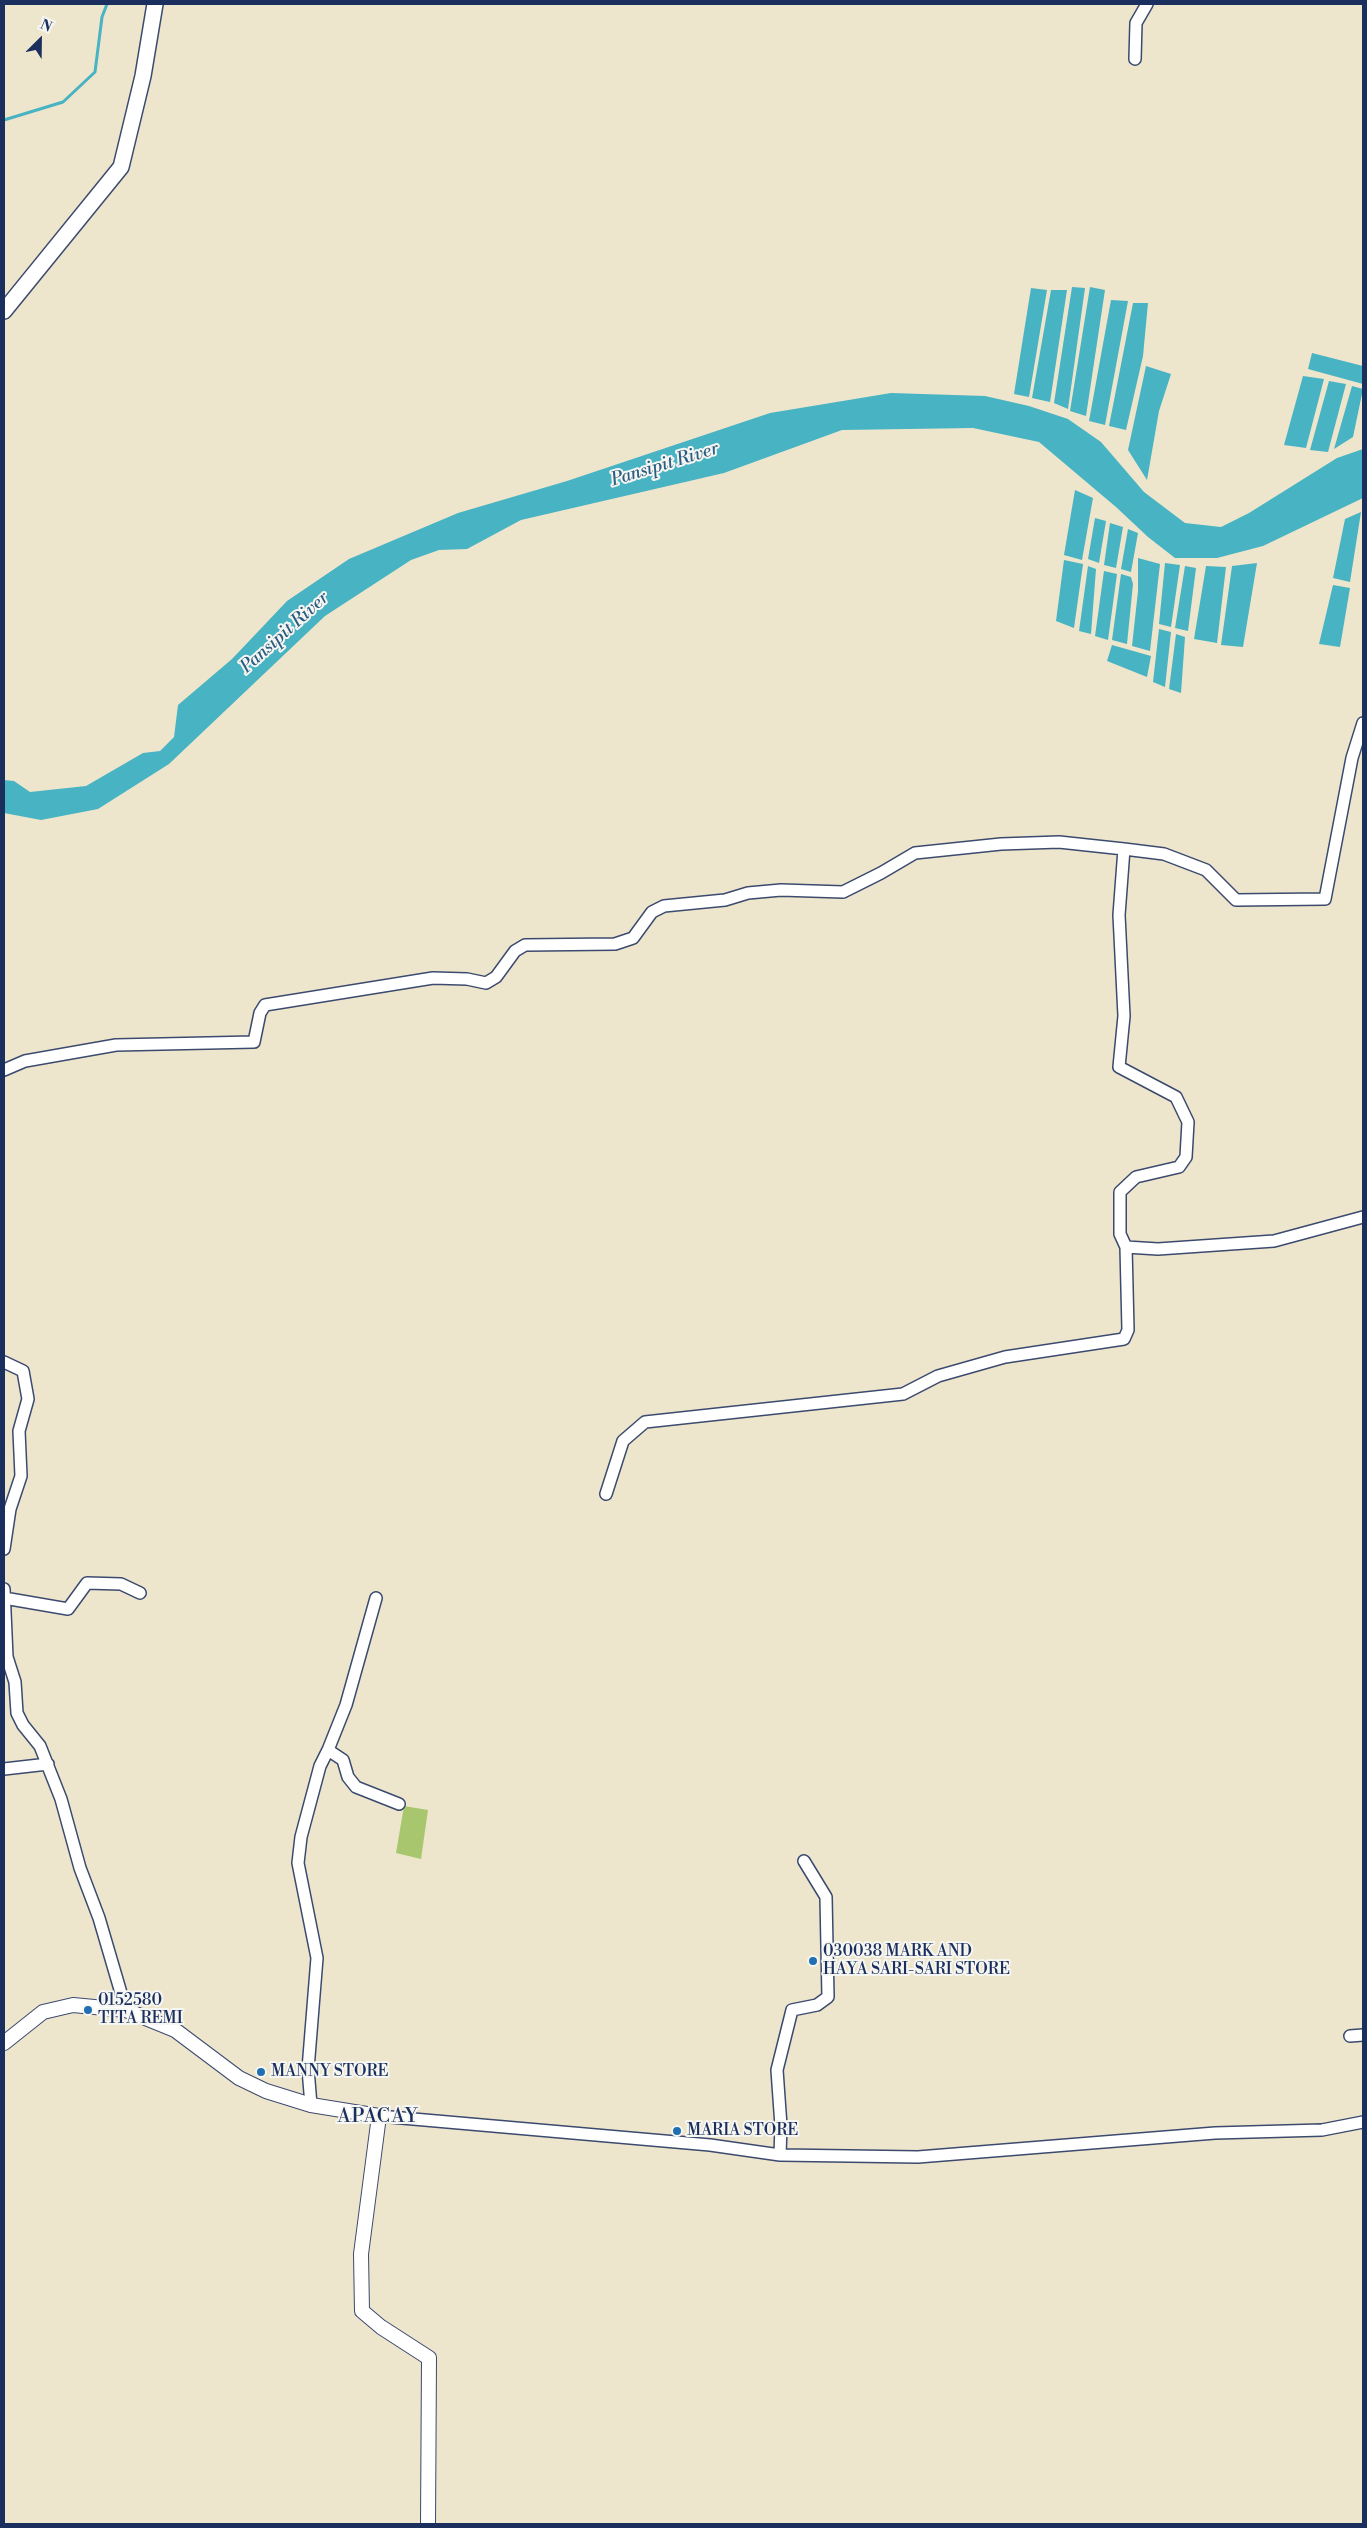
<!DOCTYPE html>
<style>
body{margin:0}
#map{position:relative;width:1367px;height:2528px;overflow:hidden;background:#eee6cc;font-family:"Libre Bodoni",serif}
canvas{display:block}
.frame{position:absolute;inset:0;border:5px solid #1b2f5e;pointer-events:none}
.north{position:absolute;left:15px;top:15px;width:50px;height:50px;-webkit-text-stroke:4px #f6f6f2;paint-order:stroke;rotate:23deg;font-size:14px;font-weight:700;line-height:20px;text-align:center;color:#1b2f5e}
.north::after{content:'';display:block;margin:auto;width:18px;height:22px;background:#1b2f5e;clip-path:polygon(50% 0,100% 100%,50% 72%,0 100%)}
</style>
<div id="map">
<canvas width="1367" height="2528"></canvas>
<div class="frame"></div>
<div class="north">N</div>
</div>
<script>
const g = document.querySelector('canvas').getContext('2d');
g.lineJoin = 'round';
function fillPath(path, color) {
  g.fillStyle = color;
  g.fill(path, 'evenodd');
}
function poly(rows) {
  const path = new Path2D();
  for (const r of rows) {
    path.moveTo(r[0], r[1]);
    for (let i = 2; i < r.length; i += 2) path.lineTo(r[i], r[i + 1]);
  }
  return path;
}
function trace(path, color, width, dash) {
  g.strokeStyle = color;
  g.lineWidth = width;
  g.lineCap = dash ? 'butt' : 'round';
  g.setLineDash(dash || []);
  g.stroke(path);
}
function drawText(font, color, halo, rows, align = 'center') {
  g.font = font + ' "Libre Bodoni",serif';
  g.lineWidth = 4;
  g.setLineDash([]);
  g.textBaseline = 'middle';
  g.strokeStyle = halo;
  g.fillStyle = color;
  for (const [text, x, y, turn = 0] of rows) {
    g.save();
    g.translate(x, y);
    g.rotate((+turn || 0) * Math.PI / 180);
    g.textAlign = isNaN(turn) ? turn : align;
    if (halo) g.strokeText(text, 0, 0);
    g.fillText(text, 0, 0);
    g.restore();
  }
}
fillPath(poly([
 [404,1806,428,1810,421,1859,396,1853]
]), '#a7c66e');
fillPath(poly([
 [1072,287,1085,288,1068,409,1054,403],
 [1090,287,1105,290,1086,416,1070,411],
 [1031,288,1047,290,1029,397,1014,394],
 [1051,290,1067,290,1050,402,1032,398],
 [1111,300,1128,301,1105,425,1089,421],
 [1133,303,1148,303,1143,356,1126,430,1109,426],
 [1312,353,1363,366,1363,384,1308,369],
 [1146,366,1171,374,1159,411,1147,480,1128,450],
 [1303,376,1324,379,1306,448,1284,445],
 [1329,381,1346,384,1328,452,1310,450],
 [1352,386,1363,389,1353,437,1334,449],
 [891,393,985,396,1029,406,1068,419,1101,442,1144,492,1185,523,1221,527,1249,513,1337,458,1363,449,1363,498,1263,546,1217,558,1175,558,1148,537,1116,507,1039,442,973,428,842,430,724,473,521,520,467,549,439,550,411,560,325,616,169,764,98,809,41,820,4,813,4,780,14,781,30,792,86,786,143,753,160,751,174,737,178,705,232,659,287,601,349,559,458,513,567,481,770,413],
 [1075,490,1093,498,1082,560,1064,555],
 [1361,512,1350,582,1333,578,1345,519],
 [1095,518,1106,521,1099,563,1088,559],
 [1110,523,1123,527,1116,568,1104,565],
 [1128,529,1138,533,1131,572,1121,569],
 [1138,558,1160,564,1150,651,1132,646,1138,591],
 [1064,560,1083,564,1074,628,1056,621],
 [1165,563,1180,565,1171,627,1159,624],
 [1257,563,1243,647,1221,645,1232,566],
 [1088,566,1096,569,1091,634,1079,631],
 [1185,566,1196,568,1188,631,1175,628],
 [1206,566,1226,567,1217,643,1194,639],
 [1104,571,1117,574,1108,640,1095,636],
 [1121,574,1131,577,1133,584,1127,644,1112,640],
 [1333,585,1350,588,1340,647,1319,644],
 [1159,629,1171,632,1165,687,1153,682],
 [1176,634,1185,637,1181,693,1169,689],
 [1112,645,1151,656,1147,677,1107,661]
]), '#47b3c3');
trace(poly([
 [4,120,63,102,95,72,102,17,107,4]
]), '#47b3c3', 3);
const minor = poly([
 [1135,59,1136,23,1147,4],
 [1124,849,1164,854,1206,870,1236,900,1325,899,1352,758,1363,723],
 [4,1070,25,1061,116,1045,254,1042,260,1013,265,1005,433,978,467,979,486,983,496,977,515,951,525,945,615,944,633,938,652,912,664,906,725,900,748,893,781,890,843,892,881,873,915,853,1001,844,1059,842,1124,849,1119,915,1124,1016,1119,1067,1176,1097,1188,1122,1186,1157,1179,1167,1136,1177,1120,1192,1120,1234,1126,1247,1158,1249,1274,1241,1363,1217],
 [4,1362,23,1371,28,1399,19,1431,21,1476,10,1509,4,1549],
 [606,1494,623,1441,645,1422,903,1394,938,1376,1005,1357,1124,1339,1128,1330,1126,1247],
 [4,1589,7,1657,15,1682,17,1713,23,1725,40,1746,61,1799,80,1868,99,1918,126,2010],
 [4,1598,68,1609,87,1583,121,1584,140,1593],
 [328,1750,346,1705,376,1598],
 [4,1769,48,1764],
 [1350,2036,1363,2035],
 [311,2105,308,2069,317,1958,298,1863,301,1837,320,1766,328,1750,343,1760,348,1777,356,1787,399,1804],
 [379,2116,710,2145,780,2155,781,2126,777,2070,792,2010,817,2005,828,1997,826,1897,804,1861],
 [780,2155,918,2157,1215,2133,1322,2130,1363,2122]
]);
const tertiary = poly([
 [4,2043,43,2012,73,2005,126,2010,175,2030,239,2078,266,2091,311,2105,379,2116,361,2254,362,2311,381,2327,429,2358,428,2524]
]);
const secondary = poly([
 [4,311,121,167,143,76,155,4]
]);
trace(minor, '#3b4a6e', 14);
trace(tertiary, '#3b4a6e', 16);
trace(secondary, '#3b4a6e', 18);
trace(minor, '#fff', 11);
trace(tertiary, '#fff', 14);
trace(secondary, '#fff', 15);
for (const [x, y, r, color] of [
 [813,1961,5,"#1f6fb2"],
 [88,2010,5,"#1f6fb2"],
 [261,2072,5,"#1f6fb2"],
 [677,2131,5,"#1f6fb2"]
]) {
  const dot = new Path2D();
  dot.arc(x, y, r, 0, 2 * Math.PI);
  g.fillStyle = color;
  g.fill(dot);
  trace(dot, '#f6f6f2', 2);
}
drawText('16px', '#1b2f5e', '#f6f6f2', [
 ["030038 MARK AND",823,1952],
 ["HAYA SARI-SARI STORE",823,1970],
 ["0152580",98,2001],
 ["TITA REMI",98,2019],
 ["MANNY STORE",271,2072],
 ["MARIA STORE",687,2131]
], 'left');
drawText('italic 18px', '#2a5d81', '#f6f6f2', [
 ["Pansipit River",665,465,-17],
 ["Pansipit River",285,633,-42]
]);
g.letterSpacing = '1px';
drawText('19px', '#1b2f5e', '#f6f6f2', [
 ["APACAY",378,2117]
]);
g.letterSpacing = '0px';
</script>
